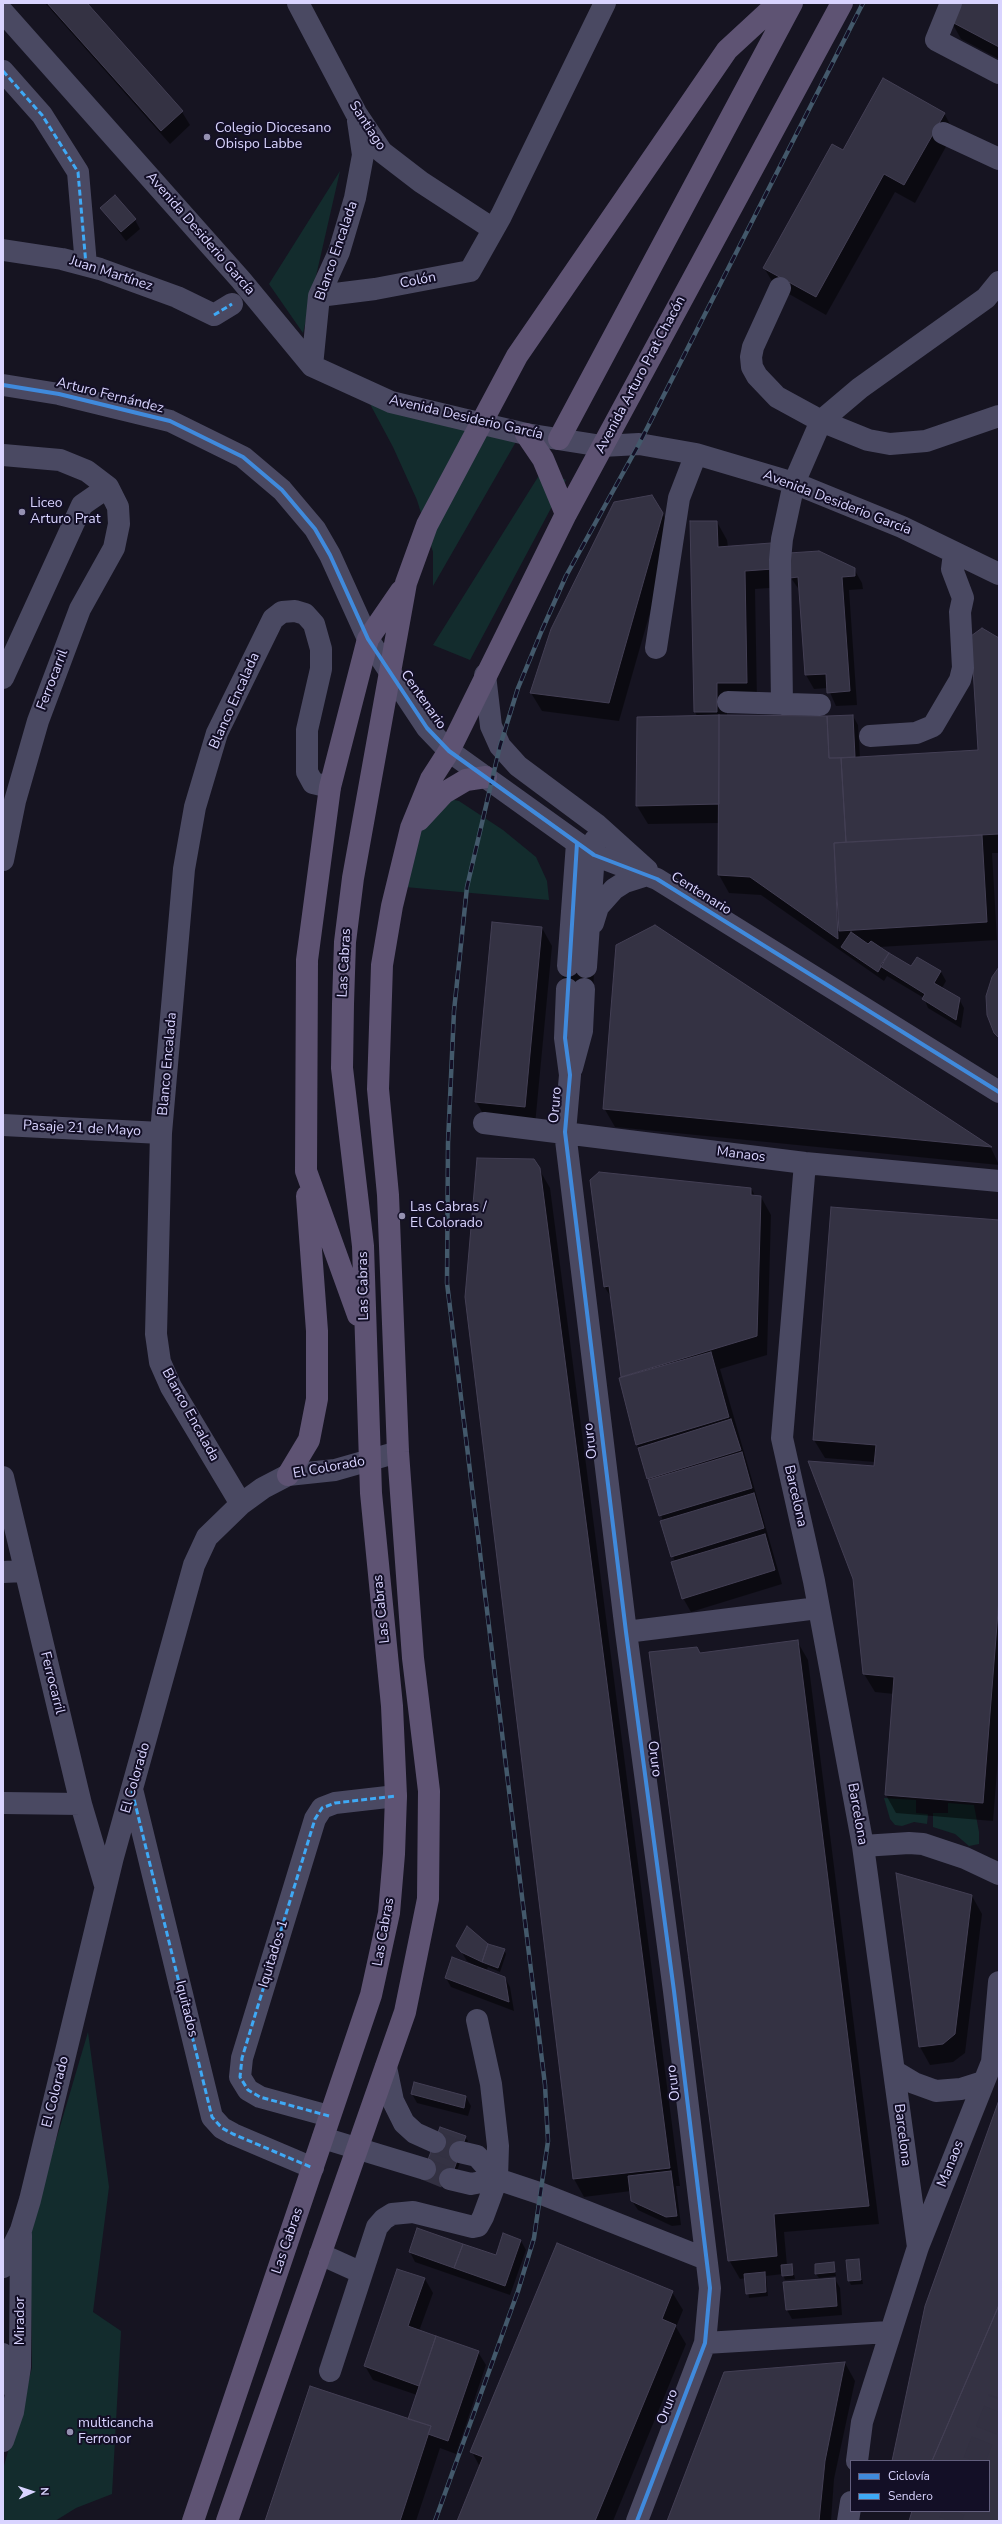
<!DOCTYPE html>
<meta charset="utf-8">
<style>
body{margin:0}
#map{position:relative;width:1002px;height:2524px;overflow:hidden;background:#161421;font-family:"Nunito Sans",sans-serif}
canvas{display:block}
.frame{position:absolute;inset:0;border:4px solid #d9d4ff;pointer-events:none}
.legend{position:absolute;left:850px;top:2460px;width:140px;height:52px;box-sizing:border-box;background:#130f26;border:1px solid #625e7d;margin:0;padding:5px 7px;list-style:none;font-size:12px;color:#d9d4ff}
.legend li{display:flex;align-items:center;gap:8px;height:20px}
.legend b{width:20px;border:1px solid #625e7d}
.north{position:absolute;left:12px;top:2472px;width:40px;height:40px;-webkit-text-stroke:3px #130f26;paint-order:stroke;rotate:87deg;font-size:11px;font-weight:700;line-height:16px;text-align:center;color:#d9d4ff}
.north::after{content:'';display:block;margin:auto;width:14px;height:18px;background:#d9d4ff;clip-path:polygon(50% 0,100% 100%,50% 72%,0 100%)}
</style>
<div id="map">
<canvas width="1002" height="2524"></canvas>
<div class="frame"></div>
<ul class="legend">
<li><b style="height:5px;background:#408adc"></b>Ciclovía</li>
<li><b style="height:5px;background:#3fa9f5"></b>Sendero</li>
</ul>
<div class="north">N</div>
</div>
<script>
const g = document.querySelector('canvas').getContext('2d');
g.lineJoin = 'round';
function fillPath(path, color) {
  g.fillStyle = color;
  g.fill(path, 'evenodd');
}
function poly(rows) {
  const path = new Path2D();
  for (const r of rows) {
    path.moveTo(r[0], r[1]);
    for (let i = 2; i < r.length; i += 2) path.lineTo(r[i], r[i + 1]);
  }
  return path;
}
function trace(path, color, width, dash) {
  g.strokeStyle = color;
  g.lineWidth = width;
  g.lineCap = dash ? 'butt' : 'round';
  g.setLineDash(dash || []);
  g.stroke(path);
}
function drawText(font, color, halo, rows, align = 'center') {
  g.font = font + ' "Nunito Sans",sans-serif';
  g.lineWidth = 4;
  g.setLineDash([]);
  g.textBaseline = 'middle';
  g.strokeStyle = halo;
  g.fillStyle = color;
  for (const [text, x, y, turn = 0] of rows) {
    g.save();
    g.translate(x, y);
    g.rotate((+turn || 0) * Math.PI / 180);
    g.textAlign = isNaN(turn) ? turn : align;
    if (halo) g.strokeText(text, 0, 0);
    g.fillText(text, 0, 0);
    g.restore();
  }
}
fillPath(poly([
 [340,171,303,333,269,284],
 [370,404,521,433,433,586,433,552,417,500,393,447],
 [543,469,566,480,470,660,433,645],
 [444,798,459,801,503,830,536,857,547,881,549,900,394,886,406,847],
 [884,1798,916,1800,916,1813,928,1814,927,1824,914,1822,902,1826,895,1825,890,1819],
 [948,1803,974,1805,979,1832,979,1844,969,1846,955,1834,933,1827,933,1813,948,1813],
 [88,2032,109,2187,93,2312,121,2331,112,2494,76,2508,55,2521,3,2521,3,2469,32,2368,30,2228]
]), '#132c2d');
fillPath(poly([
 [45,3,86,3,182,112,190,125,170,144],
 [999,3,999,59,961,39,951,21],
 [944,113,954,132,915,203,895,192,826,315,775,286,764,268,843,151],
 [101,208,135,220,140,229,126,241],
 [652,496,673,532,619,721,542,711,531,693],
 [717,522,727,540,728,547,771,544,783,587,755,589,757,701,727,701,727,716,853,716,858,725,860,758,979,751,999,639,999,853,992,853,997,940,879,947,912,968,917,958,941,972,946,981,942,988,959,999,964,1008,961,1028,928,1008,924,998,887,976,884,981,761,895,729,893,719,875,720,823,648,824,637,806,697,716,695,712],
 [854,569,862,583,863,589,849,590,857,705,836,706,828,688,814,689,806,675,800,591,791,578],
 [655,926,991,1148,999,1165,615,1127,604,1108],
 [542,928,552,946,535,1125,487,1120,476,1102],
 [563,967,594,972,593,994,562,988],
 [539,1169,550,1188,680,2186,676,2186,681,2225,672,2226,638,2210,632,2201,631,2191,584,2197,574,2179],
 [751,1188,755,1196,761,1197,771,1215,767,1355,720,1369,782,1584,691,1612,683,1598,675,1562,661,1522,663,1521,637,1444,622,1379,612,1299,604,1286],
 [999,1221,999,1746,993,1821,896,1813,886,1795,894,1694,875,1692,864,1674,875,1462,825,1458,814,1440],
 [797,1641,808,1660,879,2224,784,2232,787,2266,792,2265,795,2279,785,2280,783,2274,766,2276,768,2296,749,2298,746,2278,740,2279,729,2260,700,1654],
 [972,1896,982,1914,965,2053,953,2062,930,2065,920,2047],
 [488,1944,504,1950,506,1954,500,1972,488,1967,486,1971,505,1978,510,1987,514,2011,451,1987,446,1978,474,1965,467,1961,458,1946],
 [412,2094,466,2097,471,2106,468,2116,417,2103],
 [465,2137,468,2141,450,2190,426,2181,423,2176],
 [521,2241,526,2250,510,2295,415,2262,410,2252,496,2256],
 [859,2260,863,2284,851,2285,849,2281],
 [833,2263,836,2276,819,2278,816,2274],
 [425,2279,433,2293,419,2331,478,2352,486,2365,456,2454,440,2448,416,2521,266,2521,409,2420,417,2395,373,2380,365,2366],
 [835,2279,840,2288,842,2315,792,2319,787,2310,784,2283],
 [672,2292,683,2310,676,2327,686,2344,613,2521,458,2521,480,2467,472,2452],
 [845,2363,855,2381,834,2479,831,2521,668,2521]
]), '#0007');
const building = poly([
 [47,3,87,3,183,111,161,131,47,3],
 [959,3,999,3,999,47,950,21,959,3],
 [883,78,945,113,904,185,884,174,816,297,763,268,832,144,843,150,883,78],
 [115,195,136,219,121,232,100,208,115,195],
 [652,495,663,513,609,703,530,693,551,629,614,502,652,495],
 [690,521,717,521,718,547,771,543,773,569,745,571,747,683,717,683,717,712,694,712,690,521],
 [819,551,855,568,855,576,842,577,850,691,827,693,826,674,805,675,798,577,790,578,789,553,819,551],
 [982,628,999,638,999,834,846,842,841,758,978,750,971,636,982,628],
 [719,715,827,716,829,758,841,758,846,842,834,843,838,939,750,877,718,875,719,715],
 [719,715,719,804,636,806,637,717,719,715],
 [853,715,855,757,829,758,827,716,853,715],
 [982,835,987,922,839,931,834,843,982,835],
 [492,922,542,927,525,1107,475,1102,492,922],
 [655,925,992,1147,603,1109,616,945,655,925],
 [851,932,868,944,871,941,889,953,878,972,841,947,851,932],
 [889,953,911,966,917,957,941,971,934,983,960,998,956,1020,922,999,925,994,880,966,889,953],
 [999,967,999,1038,994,1033,987,1015,986,996,992,977,999,967],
 [477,1158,534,1159,540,1168,670,2168,573,2179,465,1297,477,1158],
 [599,1172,751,1188,751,1195,761,1196,757,1336,621,1377,609,1286,604,1287,590,1180,599,1172],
 [831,1207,999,1220,999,1599,983,1803,885,1795,894,1677,863,1674,853,1579,808,1461,874,1466,876,1445,813,1440,831,1207],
 [711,1352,729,1417,636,1445,619,1378,711,1352],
 [731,1419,741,1450,647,1479,638,1448,731,1419],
 [742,1452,752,1488,659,1516,648,1480,742,1452],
 [754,1493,764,1528,671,1557,660,1521,754,1493],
 [765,1534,775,1570,682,1599,671,1562,765,1534],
 [798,1640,869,2206,774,2214,777,2256,728,2261,649,1652,697,1647,700,1653,798,1640],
 [896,1873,972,1895,955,2034,943,2044,919,2047,896,1873],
 [467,1926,488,1944,482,1962,461,1952,456,1946,467,1926],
 [488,1944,505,1949,498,1968,482,1962,488,1944],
 [452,1957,505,1977,509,2002,445,1978,452,1957],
 [414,2082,466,2096,464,2108,411,2094,414,2082],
 [999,2100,999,2305,932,2461,892,2461,925,2306,999,2100],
 [440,2127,466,2136,448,2186,422,2176,440,2127],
 [671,2171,677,2216,666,2217,631,2201,628,2176,671,2171],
 [417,2228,463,2244,454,2268,409,2252,417,2228],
 [503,2233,521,2240,505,2286,454,2268,463,2244,496,2255,503,2233],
 [557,2243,673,2291,662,2319,676,2325,595,2521,457,2521,483,2457,470,2452,557,2243],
 [859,2259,861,2280,848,2281,846,2260,859,2259],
 [834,2262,835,2272,815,2274,815,2264,834,2262],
 [792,2264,793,2275,782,2276,781,2265,792,2264],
 [397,2269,425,2278,408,2326,436,2336,419,2386,364,2366,397,2269],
 [765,2272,766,2292,746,2294,744,2274,765,2272],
 [835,2278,837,2306,786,2310,783,2282,835,2278],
 [999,2305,999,2521,909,2521,912,2511,989,2511,989,2461,932,2461,999,2305],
 [436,2336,479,2351,448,2441,428,2434,431,2426,408,2419,436,2336],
 [845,2362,825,2461,819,2521,667,2521,724,2372,845,2362],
 [310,2386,431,2426,400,2521,265,2521,310,2386]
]);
fillPath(building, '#343243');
trace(building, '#433f54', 1);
trace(poly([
 [435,2142,460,2152],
 [425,2169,450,2179],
 [974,2461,999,2398],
 [950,2521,954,2511]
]), '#333142', 22, [22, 11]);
trace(poly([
 [298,3,356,113,382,152,421,182,493,229],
 [951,3,936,40,999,73],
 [3,12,241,280,312,366,391,402,462,419,526,434,602,446,639,444,696,454,794,483,902,527,999,574],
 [3,71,42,115,78,172,86,265],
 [943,133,999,159],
 [3,250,62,259,100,269,177,297,214,315,232,304],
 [780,288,753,347,751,357,752,367,757,376,777,397,821,421,868,440,890,444,926,441,999,416],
 [319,296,375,289,470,271,501,216,605,3],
 [312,366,319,296,339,252,355,198,363,155,358,121],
 [3,385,59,394,170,421,243,457,282,490,315,529,330,555,368,639,427,728,449,751,594,855,657,879,999,1092],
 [3,455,60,460,87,471,108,487,118,507,119,524,114,548,80,609,38,721,15,801,3,860],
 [656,648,679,498,696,454],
 [485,675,491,726,500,746,518,766,596,824,647,870],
 [3,678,82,505,108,487],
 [728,702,820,705],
 [782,704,780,560,782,539,794,483,821,421,860,388,986,298,999,282],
 [870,736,916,733,933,726,960,680,963,668,960,612,963,598,952,569,954,553],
 [593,923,598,907,614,889,625,882,647,875],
 [568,966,577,843],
 [586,967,595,840],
 [567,989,565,1038,570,1075,565,1132,626,1632,674,1991,710,2288,705,2343,637,2521],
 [572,1068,582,1031,584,989],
 [484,1123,805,1163,999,1181],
 [3,1125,161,1133],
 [805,1163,782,1438,814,1581,863,1846,918,2247],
 [3,1477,81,1804,105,1885],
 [241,1504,171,1387,160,1362,156,1334,161,1133,184,869,195,807,217,733,273,619,282,612,295,611,305,614,314,624,321,649,321,669,307,730,307,772,313,783,330,787],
 [3,1572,24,1571],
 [626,1632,818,1608],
 [133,1793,212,2117,222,2128,233,2134,313,2168],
 [3,1803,81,1804],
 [863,1846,909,1843,923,1844,965,1858,999,1874],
 [386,2067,393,2101,404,2123,415,2133,435,2142],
 [894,2071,914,2083,936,2091,961,2089,983,2082],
 [329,2116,260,2097,248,2090,240,2077,242,2058,315,1819,322,1808,335,1803,396,1796],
 [323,2138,425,2169],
 [460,2152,477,2156,497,2179,542,2194,706,2259],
 [450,2179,471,2184,497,2179],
 [320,2254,362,2273],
 [3,2267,21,2230,30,2200,113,1857,194,1565,207,1537,241,1504,263,1488,288,1475,335,1470,398,1452],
 [705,2343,889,2332],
 [3,2354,11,2374,12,2387],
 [330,2371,377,2227,384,2219,392,2214,413,2212,473,2227,478,2226,483,2217,497,2179,498,2146,491,2084,477,2020],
 [3,2441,13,2412,20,2367,21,2235],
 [857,2461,862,2422,918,2247,992,2062,999,1982],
 [848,2521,851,2502]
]), '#4a4962', 22);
trace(poly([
 [526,434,543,459,566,514],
 [559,439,792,3],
 [419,820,444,793,466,780,486,777],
 [358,1315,306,1171,307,960,330,787,368,639,401,591],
 [288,1475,309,1440,317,1399,317,1331,307,1196],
 [193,2521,371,1995,389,1913,394,1854,396,1796,392,1706,371,1493,363,1246,342,1068,343,1004,345,942,353,878,406,583,427,525,517,356,727,50,778,3],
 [227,2521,405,2012,428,1899,429,1791,413,1658,398,1452,388,1195,378,1089,382,965,392,906,411,828,431,779,449,751,566,514,842,3]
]), '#5e5373', 22);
const rail = poly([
 [435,2521,518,2291,534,2238,548,2141,545,2085,447,1283,448,1143,454,1011,467,887,500,746,518,688,542,630,566,576,639,444,863,3]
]);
trace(rail, '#43596b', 4.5);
trace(rail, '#130f26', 3, [9]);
trace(poly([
 [3,71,42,115,78,172,86,265],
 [214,315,232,304],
 [132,1791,212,2117,222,2128,233,2134,313,2168],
 [329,2116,260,2097,248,2090,240,2077,242,2058,315,1819,322,1808,335,1803,396,1796]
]), '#3fa9f5', 3, [6, 3]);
trace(poly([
 [3,385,59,394,170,421,243,457,282,490,315,529,330,555,368,639,427,728,449,751,594,855,657,879,999,1092],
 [577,843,565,1038,570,1075,565,1132,626,1632,674,1991,710,2288,705,2343,637,2521]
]), '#408adc', 4);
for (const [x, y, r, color] of [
 [207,137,4,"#9591b1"],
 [22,512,4,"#9591b1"],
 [402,1216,4,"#9591b1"],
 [70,2432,4,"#9591b1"]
]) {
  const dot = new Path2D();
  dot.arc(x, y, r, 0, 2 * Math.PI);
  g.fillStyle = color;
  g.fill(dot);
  trace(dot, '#130f26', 1.5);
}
drawText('14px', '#d9d4ff', '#130f26', [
 ["Santiago",367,126,57],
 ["Avenida Desiderio García",200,234,49],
 ["Blanco Encalada",337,251,-71],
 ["Juan Martínez",111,274,18],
 ["Colón",418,281,-11],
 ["Avenida Arturo Prat Chacón",641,375,-62],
 ["Arturo Fernández",110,396,14],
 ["Avenida Desiderio García",466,418,13],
 ["Avenida Desiderio García",837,503,21],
 ["Ferrocarril",53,680,-69],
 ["Centenario",423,700,55],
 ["Blanco Encalada",235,701,-66],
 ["Centenario",701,894,32],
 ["Las Cabras",345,963,-87],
 ["Blanco Encalada",168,1064,-85],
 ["Oruro",556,1105,-85],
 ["Pasaje 21 de Mayo",82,1129,3],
 ["Manaos",741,1155,7],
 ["Las Cabras",364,1286,-91],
 ["Blanco Encalada",190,1415,61],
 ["Oruro",591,1441,-97],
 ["El Colorado",329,1468,-10],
 ["Barcelona",795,1496,77],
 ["Las Cabras",382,1609,-96],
 ["Ferrocarril",52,1683,76],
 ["Oruro",654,1759,82],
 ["El Colorado",136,1778,-74],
 ["Barcelona",857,1814,80],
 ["Las Cabras",384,1932,-80],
 ["Iquitados 1",274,1954,-73],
 ["Iquitados",186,2009,76],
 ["Oruro",674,2083,-97],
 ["El Colorado",56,2092,-76],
 ["Barcelona",902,2135,83],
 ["Manaos",951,2164,-68],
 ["Las Cabras",288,2241,-71],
 ["Mirador",21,2321,-90],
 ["Oruro",668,2407,-69]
]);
drawText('14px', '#d9d4ff', '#130f26', [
 ["Colegio Diocesano",215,129],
 ["Obispo Labbe",215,145],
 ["Liceo",30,504],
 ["Arturo Prat",30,520],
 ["Las Cabras /",410,1208],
 ["El Colorado",410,1224],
 ["multicancha",78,2424],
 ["Ferronor",78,2440]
], 'left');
</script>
